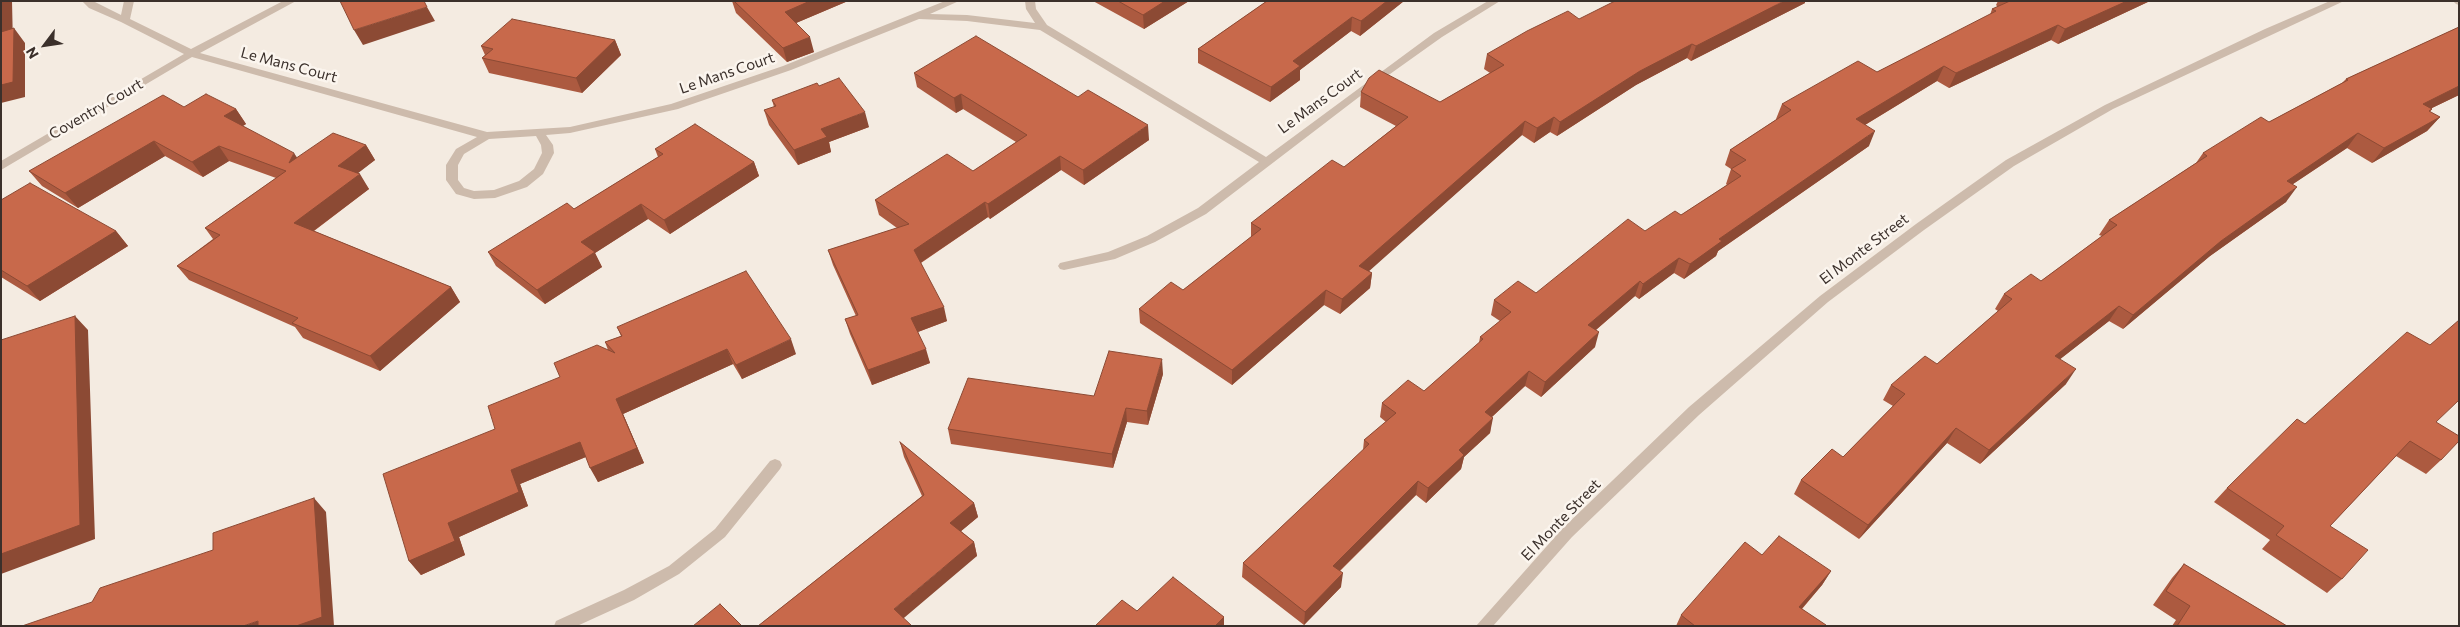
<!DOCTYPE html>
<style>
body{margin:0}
#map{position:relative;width:2460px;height:627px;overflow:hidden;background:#f4ebe1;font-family:Commissioner,sans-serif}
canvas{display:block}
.frame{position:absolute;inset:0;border:2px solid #3b302b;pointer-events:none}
.north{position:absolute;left:20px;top:20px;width:50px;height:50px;-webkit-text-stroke:4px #fbf5ee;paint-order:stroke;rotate:239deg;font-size:14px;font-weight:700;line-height:20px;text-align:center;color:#3b302b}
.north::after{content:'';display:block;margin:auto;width:18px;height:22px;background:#3b302b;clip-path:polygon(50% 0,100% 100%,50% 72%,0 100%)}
</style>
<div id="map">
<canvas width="2460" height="627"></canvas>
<div class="frame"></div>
<div class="north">N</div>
</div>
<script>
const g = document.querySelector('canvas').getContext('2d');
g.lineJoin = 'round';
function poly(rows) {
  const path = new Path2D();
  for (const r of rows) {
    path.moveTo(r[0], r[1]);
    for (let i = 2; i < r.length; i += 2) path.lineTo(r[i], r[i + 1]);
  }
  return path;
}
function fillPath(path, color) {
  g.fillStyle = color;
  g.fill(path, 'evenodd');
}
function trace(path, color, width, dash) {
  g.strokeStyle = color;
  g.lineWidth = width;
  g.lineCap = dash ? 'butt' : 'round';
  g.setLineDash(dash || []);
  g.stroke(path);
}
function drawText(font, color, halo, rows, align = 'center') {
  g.font = font + ' Commissioner,sans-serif';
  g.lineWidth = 5;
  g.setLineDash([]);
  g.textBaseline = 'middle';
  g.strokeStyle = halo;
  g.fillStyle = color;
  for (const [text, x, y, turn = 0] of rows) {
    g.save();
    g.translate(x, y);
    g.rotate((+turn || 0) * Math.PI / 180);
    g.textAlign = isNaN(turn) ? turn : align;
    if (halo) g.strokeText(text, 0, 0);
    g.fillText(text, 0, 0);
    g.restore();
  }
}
fillPath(poly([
 [82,1,93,1,121,15,124,1,134,1,130,19,191,49,283,1,296,1,200,53,487,132,570,127,671,104,783,66,945,1,959,1,930,14,967,15,1035,23,1026,9,1025,1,1035,1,1036,9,1047,25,1266,157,1434,33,1488,1,1500,1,1442,37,1376,84,1206,214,1155,242,1115,259,1064,270,1060,269,1058,266,1060,263,1108,252,1147,236,1198,208,1259,162,1040,30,967,21,919,19,791,70,678,109,570,133,546,135,553,145,554,153,543,174,527,187,495,198,474,199,456,194,446,180,446,165,456,149,477,137,192,57,1,170,1,161,184,54,121,22,89,8,82,1],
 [536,136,541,145,542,153,534,169,519,181,494,190,474,191,464,188,458,180,458,165,464,154,489,139,536,136],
 [2330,1,2344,1,2113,109,2014,166,1924,230,1828,302,1699,415,1572,537,1493,626,1476,626,1562,529,1689,407,1820,296,1916,224,2006,160,2105,105,2265,29,2330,1],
 [2453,1,2459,1,2459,5,2456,4,2453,1],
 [775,459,780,461,782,465,780,469,725,537,679,574,634,600,577,626,554,626,556,621,624,590,669,566,715,529,770,461,775,459]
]), '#cdbbac');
fillPath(poly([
 [732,1,848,1,796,23,814,52,787,62,736,13],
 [1093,1,1189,1,1144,29],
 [1267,1,1404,1,1360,36,1351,31,1300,70,1300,80,1270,102,1198,63,1198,49],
 [1998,1,2150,1,2058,44,2051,40,1949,88,1937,81,1865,125,1869,146,1718,251,1716,256,1684,279,1674,273,1639,299,1635,296,1596,330,1595,347,1541,397,1525,386,1492,417,1490,433,1464,457,1461,469,1426,503,1416,495,1340,571,1341,587,1304,625,1242,577,1243,563,1363,450,1364,440,1386,422,1380,417,1382,403,1424,391,1479,343,1480,337,1500,321,1491,315,1494,300,1536,293,1645,231,1681,215,1727,185,1726,184,1731,169,1725,165,1730,150,1777,119,1776,119,1782,104,1877,72,1990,15,1992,9,1998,7,1996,5],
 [1805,3,1691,61,1687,58,1636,85,1557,136,1550,132,1534,143,1522,135,1368,271,1372,273,1370,288,1340,314,1324,305,1232,385,1140,323,1139,309,1183,290,1251,237,1251,223,1344,167,1396,126,1360,107,1361,92,1440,102,1490,73,1484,69,1487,54,1579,19],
 [2459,27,2459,95,2432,108,2432,109,2430,112,2440,117,2427,131,2372,163,2347,148,2293,184,2286,202,2210,256,2123,329,2109,321,2060,359,2066,384,1980,464,1947,443,1859,539,1794,494,1801,480,1843,457,1893,406,1883,400,1891,385,1937,364,1998,311,1995,309,2004,294,2041,281,2102,236,2099,235,2109,220,2196,163,2203,153,2269,122,2342,83,2346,79],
 [615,40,621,55,582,93,489,73,482,58,485,55,481,46],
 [914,73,1149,140,1084,185,1061,170,990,219,988,217,921,263,947,321,918,332,930,363,872,385,850,334,845,319,856,316,833,265,828,250,897,228,879,215,875,200,973,171,1016,142,963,109,956,113,917,87],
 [819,86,869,127,829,142,831,152,798,165,769,125,764,110,774,107,772,100],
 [184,107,236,109,246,124,243,126,297,158,366,145,375,160,357,173,369,189,314,231,451,287,460,302,380,371,303,338,295,327,189,280,177,266,213,239,205,228,276,178,229,161,203,177,165,156,78,208,42,186,29,171],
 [655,149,754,162,759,176,670,234,648,219,595,253,602,267,545,304,496,266,488,252,574,209,658,157],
 [1,200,116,231,128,246,40,301,1,277],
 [617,327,796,354,742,379,733,364,623,414,644,463,598,482,586,457,520,484,528,506,459,537,465,555,421,575,409,561,495,429,608,350,605,342,621,336],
 [1163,374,1148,425,1127,422,1113,468,951,444,948,429,1094,396],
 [2436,422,2441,460,2426,474,2396,456,2330,526,2342,579,2327,593,2262,549,2270,540,2214,502,2227,488],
 [900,442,974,503,978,517,961,531,974,542,977,556,758,626,922,496,904,457],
 [1762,555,1831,571,1822,585,1802,609,1825,626,1676,626,1681,615],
 [2184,564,2287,626,2172,626,2176,620,2153,605,2172,578]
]), '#ac5a40');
fillPath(poly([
 [1,1,12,1,13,46,1,32],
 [810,1,848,1,789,26,785,12],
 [1165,1,1189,1,1144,29,1143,15],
 [1387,1,1404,1,1360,36,1361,21],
 [1784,1,1805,1,1805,3,1691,61,1696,46],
 [2127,1,2150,1,2058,44,2065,29],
 [427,7,435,21,363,45,354,30],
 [1352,17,1351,31,1300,70,1300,80,1270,102,1271,87,1293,61],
 [2058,25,2051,40,1949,88,1956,73],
 [14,28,25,43,25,97,1,103,1,85],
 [810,37,814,52,787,62,783,48],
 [615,40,621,55,582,93,576,78],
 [1692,44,1687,58,1636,85,1557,136,1560,122,1640,71],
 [1944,66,1937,81,1850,134,1856,119],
 [2459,86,2459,95,2411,118,2423,104],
 [961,94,963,109,956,113,954,98],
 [236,109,246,124,234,131,224,116],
 [865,112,869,127,829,142,831,152,798,165,794,150,821,129],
 [1554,117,1550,132,1534,143,1537,128],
 [2440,117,2427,131,2372,163,2384,148],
 [1525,121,1522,135,1358,281,1359,266],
 [1148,125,1149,140,1084,185,1083,170],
 [1875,131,1869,146,1718,251,1716,256,1684,279,1690,264,1719,239],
 [2358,133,2347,148,2275,196,2287,181],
 [154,141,165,156,78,208,65,193],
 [366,145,375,160,348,181,338,166],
 [219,146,229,161,203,177,192,162],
 [294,153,304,168,289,163],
 [1060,156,1061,170,990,219,988,204],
 [754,162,759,176,670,234,664,220],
 [360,174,369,189,304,238,294,223],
 [2297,187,2286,202,2210,256,2123,329,2133,315,2221,241],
 [985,202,988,217,917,265,914,250],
 [641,204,648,219,595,253,602,267,545,304,537,290,581,242],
 [116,231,128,246,40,301,27,286],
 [1679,258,1674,273,1639,299,1643,284],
 [1372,273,1370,288,1340,314,1342,299],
 [1640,281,1635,296,1584,340,1588,325],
 [451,287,460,302,380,371,370,356],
 [1326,290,1324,305,1232,385,1232,370],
 [2119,306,2109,321,2045,371,2055,356],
 [944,307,947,321,915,333,911,318],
 [75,316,88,330,95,539,1,574,1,554],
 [1599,332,1595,347,1541,397,1545,382],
 [791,339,796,354,742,379,736,365],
 [727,349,733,364,623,414,644,463,598,482,590,468,616,399],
 [926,349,930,363,872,385,868,370],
 [1162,359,1163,374,1148,425,1147,411],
 [2076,369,2066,384,1980,464,1989,450],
 [1529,371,1525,386,1481,427,1485,412],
 [1126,408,1127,422,1113,468,1112,454],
 [1493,418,1490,433,1464,457,1461,469,1426,503,1428,488,1459,450],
 [1956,428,1947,443,1859,539,1868,525],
 [580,442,588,456,520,484,528,506,459,537,465,555,421,575,409,561,448,523,511,470],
 [1418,481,1416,495,1331,579,1333,566],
 [314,498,326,512,334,626,296,626],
 [974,503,978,517,954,537,950,523],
 [974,542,977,556,898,623,894,609],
 [1831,571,1822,585,1791,621,1799,607],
 [1343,573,1341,587,1304,625,1305,612],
 [1224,617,1224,626,1215,626],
 [258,621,263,626,243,626]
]), '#8c4a34');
const building = poly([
 [340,1,424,1,427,7,354,30,340,1],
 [734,1,810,1,785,12,810,37,783,48,734,1],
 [1118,1,1165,1,1143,15,1118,1],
 [1267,1,1387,1,1361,21,1352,17,1293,61,1300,66,1271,87,1198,49,1267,1],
 [1615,1,1784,1,1696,46,1692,44,1640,71,1560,122,1554,117,1537,128,1525,121,1359,266,1372,273,1342,299,1326,290,1232,370,1139,309,1171,282,1183,290,1261,229,1251,223,1332,160,1344,167,1408,117,1361,92,1369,78,1379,70,1440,102,1504,65,1487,54,1527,31,1568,11,1579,19,1615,1],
 [2010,1,2127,1,2065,29,2058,25,1956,73,1944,66,1856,119,1875,131,1719,239,1722,241,1690,264,1679,258,1643,284,1640,281,1588,325,1599,332,1545,382,1529,371,1485,412,1493,418,1459,450,1464,455,1428,488,1418,481,1333,566,1343,573,1305,612,1243,563,1369,444,1364,440,1396,413,1382,403,1408,380,1424,391,1483,339,1480,337,1511,312,1494,300,1518,281,1536,293,1628,219,1645,231,1675,211,1681,215,1741,176,1731,169,1746,160,1730,150,1791,110,1782,104,1858,61,1877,72,1996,11,1992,9,2010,1],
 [512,19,615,40,576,78,482,58,493,49,481,46,512,19],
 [1,20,1,32,14,28,13,82,1,85,1,20],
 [2459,27,2459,86,2423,104,2432,109,2429,111,2440,117,2384,148,2358,133,2287,181,2297,187,2221,241,2133,315,2119,306,2055,356,2076,369,1989,450,1956,428,1868,525,1801,480,1832,449,1843,457,1905,394,1891,385,1925,356,1937,364,2012,299,2004,294,2031,274,2041,281,2117,225,2109,220,2207,156,2203,153,2261,117,2269,122,2348,80,2346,79,2459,27],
 [976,36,1078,97,1088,90,1148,125,1083,170,1060,156,988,204,985,202,914,250,944,307,911,318,926,349,868,370,845,319,858,315,828,250,909,224,875,200,947,154,973,171,1027,135,961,94,954,98,914,73,976,36],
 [839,78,865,112,821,129,827,137,794,150,764,110,776,106,772,100,817,83,819,86,839,78],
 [206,94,236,109,224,116,294,153,289,163,333,133,366,145,338,166,360,174,294,223,451,287,370,356,292,323,298,318,177,266,220,235,205,228,286,171,219,146,192,162,154,141,65,193,29,171,163,95,184,107,206,94],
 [695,124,754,162,664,220,641,204,581,242,595,252,537,290,488,252,567,203,574,209,663,154,655,149,695,124],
 [30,183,116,231,27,286,1,270,1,200,30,183],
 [746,271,791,339,736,365,727,349,616,399,637,448,590,468,580,442,511,470,519,492,448,523,455,541,409,561,383,474,495,429,488,406,560,377,554,363,597,345,615,353,605,342,622,336,617,327,746,271],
 [75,316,80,525,1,554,1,340,75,316],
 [2459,320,2459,400,2436,422,2459,436,2459,441,2441,460,2410,441,2330,526,2368,550,2342,579,2276,535,2284,526,2227,488,2297,419,2305,424,2407,332,2430,345,2459,320],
 [1109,351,1162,359,1147,411,1126,408,1112,454,948,429,968,378,1094,396,1109,351],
 [900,442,974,503,950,523,974,542,894,609,912,626,758,626,924,495,900,442],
 [314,498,322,617,296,626,258,626,258,621,243,626,22,626,92,602,100,588,213,550,213,533,314,498],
 [1779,536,1831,571,1799,607,1826,625,1825,626,1695,626,1681,615,1745,542,1762,555,1779,536],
 [2184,564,2287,626,2177,626,2190,606,2166,591,2184,564],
 [1173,577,1224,617,1215,626,1095,626,1122,600,1137,611,1173,577],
 [720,604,742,626,693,626,720,604]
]);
fillPath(building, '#c8694b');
trace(building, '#8c4a34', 1);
drawText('15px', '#3b302b', '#fbf5ee', [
 ["Le Mans Court",289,65,15],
 ["Le Mans Court",727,73,-19],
 ["Le Mans Court",1320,101,-36],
 ["Coventry Court",96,109,-30],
 ["El Monte Street",1864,249,-37],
 ["El Monte Street",1561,520,-46]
]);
</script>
